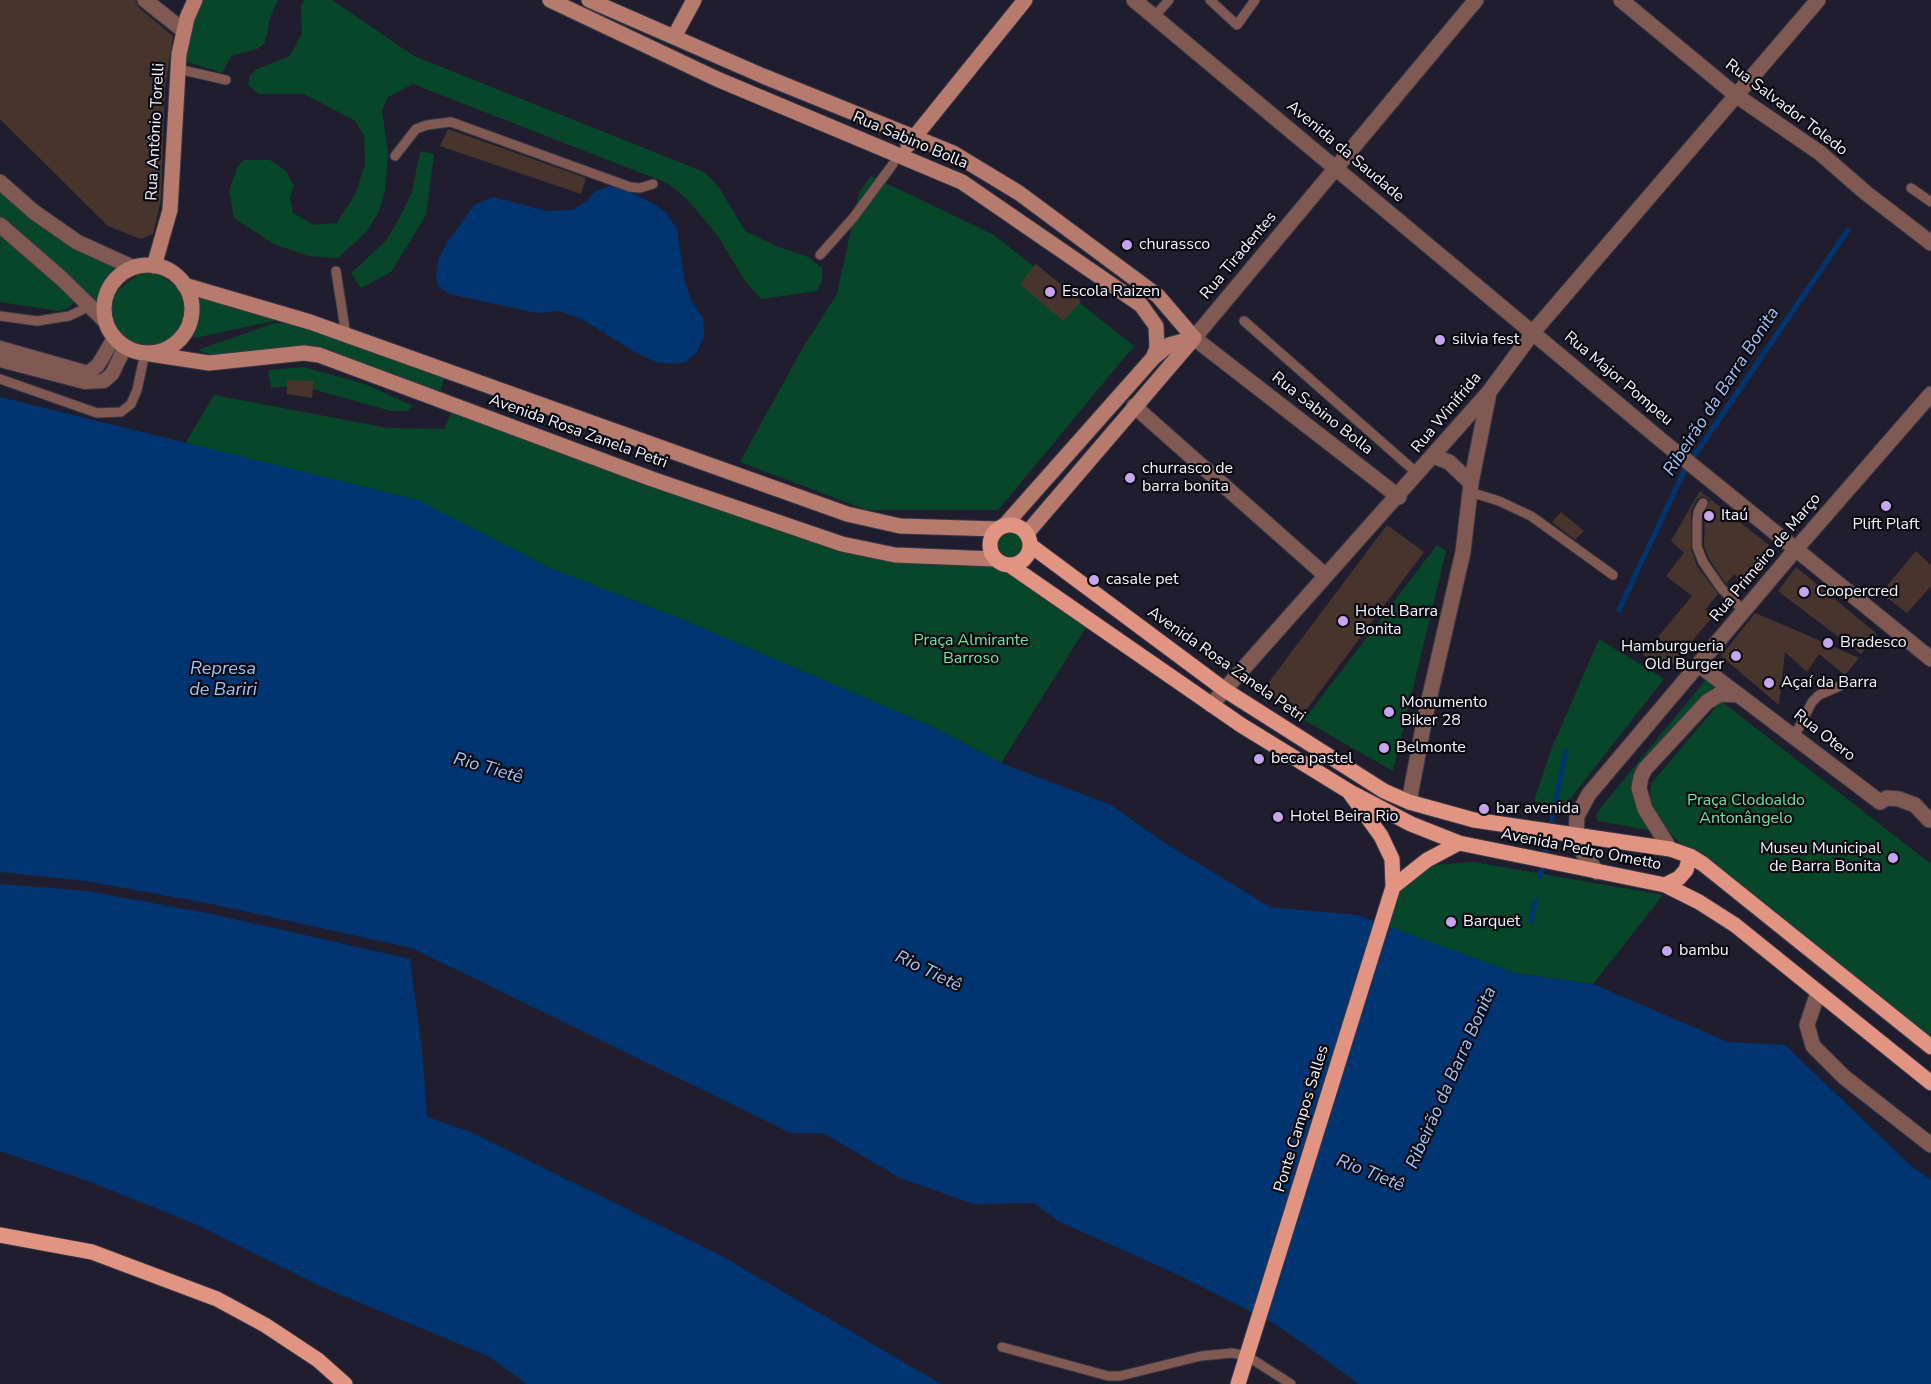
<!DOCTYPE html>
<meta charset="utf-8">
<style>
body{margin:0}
canvas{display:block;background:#201e2e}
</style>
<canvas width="1931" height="1384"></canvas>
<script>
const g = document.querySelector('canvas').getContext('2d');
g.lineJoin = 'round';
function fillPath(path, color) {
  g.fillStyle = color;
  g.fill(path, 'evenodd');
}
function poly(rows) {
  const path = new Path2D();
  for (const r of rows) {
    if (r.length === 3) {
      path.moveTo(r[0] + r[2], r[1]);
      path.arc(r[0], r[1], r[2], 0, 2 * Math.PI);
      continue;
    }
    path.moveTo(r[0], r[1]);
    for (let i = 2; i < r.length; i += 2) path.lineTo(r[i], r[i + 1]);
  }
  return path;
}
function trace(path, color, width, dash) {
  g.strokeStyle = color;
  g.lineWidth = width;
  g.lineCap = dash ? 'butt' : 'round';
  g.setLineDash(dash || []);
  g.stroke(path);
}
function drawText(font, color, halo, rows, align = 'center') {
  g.font = font + ' "Nunito Sans",sans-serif';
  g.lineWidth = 4.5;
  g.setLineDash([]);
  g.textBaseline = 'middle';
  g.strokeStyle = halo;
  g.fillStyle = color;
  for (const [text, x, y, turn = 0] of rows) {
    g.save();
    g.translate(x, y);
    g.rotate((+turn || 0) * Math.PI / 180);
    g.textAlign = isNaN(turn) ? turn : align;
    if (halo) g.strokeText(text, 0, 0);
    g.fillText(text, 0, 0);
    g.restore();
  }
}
fillPath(poly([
 [204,0,278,0,270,17,265,43,257,49,231,56,222,73,185,61,190,31],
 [304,0,332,0,414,56,704,172,718,186,745,231,776,246,808,257,822,268,822,281,817,291,761,299,745,281,718,236,687,199,667,183,413,84,388,97,382,110,388,153,385,191,378,213,366,232,338,258,308,256,274,244,234,218,229,190,238,166,244,160,270,160,286,171,294,186,290,197,293,213,314,225,337,223,355,194,365,165,364,135,354,120,304,94,259,94,248,85,250,75,257,69,290,56,302,33,301,6],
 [420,151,434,154,426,215,391,272,361,288,351,273,385,242,400,217,412,192],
 [871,176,994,235,1134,346,998,510,867,510,740,462,802,349,837,294,859,193],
 [0,189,120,267,110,275,100,295,98,306,0,217],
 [0,232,76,301,67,309,59,311,0,302],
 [153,270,181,290,187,310,185,326,167,343,149,348,129,346,113,331,108,308,118,290,139,274],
 [194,292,290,320,273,321,195,338,187,328],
 [275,323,302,325,445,376,439,395,330,354,217,357,198,350],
 [303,367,365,384,413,406,407,411,391,411,298,385,271,388,268,370],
 [214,395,388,428,444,429,453,409,903,560,1003,567,1023,576,1090,621,1001,763,933,727,681,619,552,569,186,442],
 [1011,546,18],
 [1437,545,1446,551,1393,771,1304,720],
 [1599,639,1664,679,1563,808,1534,801,1551,750],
 [1708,677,1725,690,1640,771,1640,817,1654,831,1598,821,1596,815,1603,805],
 [1721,701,1931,864,1931,1038,1694,859,1652,813,1650,800,1651,784],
 [1474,862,1663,895,1593,984,1515,973,1386,926,1395,898,1411,878,1433,865]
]), '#074628');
fillPath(poly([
 [610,186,630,192,654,204,666,213,677,229,684,278,691,300,703,318,704,336,697,352,686,362,672,364,656,362,640,355,580,318,559,311,537,313,449,294,438,286,436,278,438,260,448,241,474,205,493,197,547,211,573,210,587,201,596,191],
 [0,397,418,500,552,569,681,619,933,727,1001,763,1111,805,1160,840,1270,907,1357,915,1515,973,1593,984,1728,1042,1785,1045,1911,1166,1931,1180,1931,1384,1359,1384,1277,1325,1179,1275,1058,1221,1034,1203,974,1204,900,1178,823,1133,791,1133,412,948,212,904,86,881,0,872],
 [0,884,87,891,212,914,410,959,422,1051,427,1117,471,1132,720,1255,941,1384,527,1384,488,1356,320,1286,193,1223,88,1181,0,1151]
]), '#003571');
trace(poly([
 [1619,610,1685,469,1848,230],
 [1540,877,1566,751],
 [1531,921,1535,901]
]), '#003571', 5);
fillPath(poly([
 [0,0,135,0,139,8,173,36,165,88,161,200,153,234,141,239,108,226,0,119],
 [448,129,586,178,581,194,440,146],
 [1036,264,1081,301,1063,321,1020,284],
 [287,380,314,381,312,398,287,394],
 [1700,491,1769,545,1741,580,1734,574,1726,584,1709,559,1704,546,1705,514,1709,500,1703,496,1697,499,1691,511,1691,549,1697,566,1718,594,1705,610,1713,616,1669,669,1643,655,1692,596,1666,576,1684,553,1671,541],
 [1561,512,1584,531,1575,540,1552,522],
 [1387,525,1424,552,1300,718,1263,690],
 [1916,551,1931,565,1931,586,1907,613,1881,593],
 [1796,567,1877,634,1861,654,1778,591],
 [1755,613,1800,632,1859,658,1845,675,1819,654,1807,672,1785,652,1779,705,1721,656]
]), '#47352d');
const service = poly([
 [1210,0,1237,25,1255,0],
 [1154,17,1169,0],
 [178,69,226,80],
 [395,156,416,129,427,125,451,122,630,187,640,188,653,184],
 [1911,188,1931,202],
 [820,255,853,218,893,164],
 [336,271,346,335],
 [0,316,37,321,69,316,82,310,86,302],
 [1244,321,1418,474],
 [0,379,97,413,121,412,131,404,137,390,145,353],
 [1470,492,1499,501,1531,516,1613,575],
 [1703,503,1698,512,1697,522,1697,547,1703,562,1721,588,1744,611],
 [1795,735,1812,702,1819,695,1840,686],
 [1002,1347,1108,1376,1120,1376,1201,1356,1232,1353,1247,1356,1291,1384]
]);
const pedestrian = poly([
 [0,348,88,373,98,365,114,338],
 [0,360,85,382,104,381,112,374,125,347]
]);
const minor = poly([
 [145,0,184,31],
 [1134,406,1325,575],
 [1818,992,1807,1025,1813,1046,1844,1077,1931,1145]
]);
const tertiary = poly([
 [1134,0,1661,440,1931,659],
 [1621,0,1737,96,1820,153,1866,193,1931,243],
 [0,182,34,212,77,242,132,267],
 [0,225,61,278,105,321],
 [1433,456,1449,462,1471,483],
 [1399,497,1194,338,1476,0],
 [1699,665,1880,802,1887,798,1899,799,1915,805,1929,820,1931,818],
 [1211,705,1489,392,1534,331,1818,0],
 [1409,802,1425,717,1463,552,1471,483,1489,393],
 [1670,849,1645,809,1639,788,1641,777,1645,769,1707,702,1720,694,1737,695],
 [1597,872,1581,850,1576,836,1577,816,1589,794,1796,549,1931,394]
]);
const secondary = poly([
 [550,0,717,79,962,182,1141,305,1156,326,1157,348,1153,358],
 [589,0,763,76,953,153,1019,193,1158,296,1194,338],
 [674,37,694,0],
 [908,145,1025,0],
 [148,309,44],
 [154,266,170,210,179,54,187,18,195,0],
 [184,285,310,322,847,514,900,526,997,529],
 [150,354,209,363,304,353,319,355,652,479,842,544,895,555,994,559],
 [1004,526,1153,358,1169,345,1194,338],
 [1027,533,1194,338]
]);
const primary = poly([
 [1010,545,20],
 [1030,545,1225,690,1384,791,1409,802,1474,820,1670,849,1690,856,1703,864,1931,1047],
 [1011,566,1241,725,1350,792,1411,824,1459,843,1665,885,1699,902,1735,925,1931,1083],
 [1665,885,1679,878,1686,870,1690,856],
 [1393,887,1427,860,1459,843],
 [0,1235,92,1252,217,1299,265,1325,318,1360,345,1384],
 [1238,1384,1393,887,1392,859,1381,836,1350,793]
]);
trace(service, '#393847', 11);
trace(pedestrian, '#393847', 16);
trace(minor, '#393847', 17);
trace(tertiary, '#393847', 17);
trace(secondary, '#393847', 17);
trace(primary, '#393847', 17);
trace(service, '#805a52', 9);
trace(pedestrian, '#805a52', 14);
trace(minor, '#805a52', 15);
trace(tertiary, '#805a52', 15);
trace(secondary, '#b77b6d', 15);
trace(primary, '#e19481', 15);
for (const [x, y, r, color] of [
 [1127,245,6,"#c7a6f0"],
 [1050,292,6,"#c7a6f0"],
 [1440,340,6,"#c7a6f0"],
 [1130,478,6,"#c7a6f0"],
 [1886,506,6,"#c7a6f0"],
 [1709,516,6,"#c7a6f0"],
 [1094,580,6,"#c7a6f0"],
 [1804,592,6,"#c7a6f0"],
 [1343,621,6,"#c7a6f0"],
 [1828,643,6,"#c7a6f0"],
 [1736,656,6,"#c7a6f0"],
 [1769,683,6,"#c7a6f0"],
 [1389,712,6,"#c7a6f0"],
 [1384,748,6,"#c7a6f0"],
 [1259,759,6,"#c7a6f0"],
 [1484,809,6,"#c7a6f0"],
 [1278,817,6,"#c7a6f0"],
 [1893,858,6,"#c7a6f0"],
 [1451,922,6,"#c7a6f0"],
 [1667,951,6,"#c7a6f0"]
]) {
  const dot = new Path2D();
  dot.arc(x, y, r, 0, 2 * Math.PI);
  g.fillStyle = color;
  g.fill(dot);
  trace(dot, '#0a0910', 2);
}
drawText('16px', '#f4f3fe', '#0a0910', [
 ["Rua Salvador Toledo",1786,108,37],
 ["Rua Antônio Torelli",156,132,-87],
 ["Rua Sabino Bolla",910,141,23],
 ["Avenida da Saudade",1345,152,40],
 ["Rua Tiradentes",1239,256,-50],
 ["Rua Major Pompeu",1618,379,40],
 ["Rua Winifrida",1447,413,-50],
 ["Rua Sabino Bolla",1322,414,38],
 ["Avenida Rosa Zanela Petri",578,432,20],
 ["Rua Primeiro de Março",1766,558,-50],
 ["Avenida Rosa Zanela Petri",1226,665,35],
 ["Rua Otero",1824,736,38],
 ["Avenida Pedro Ometto",1581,850,11],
 ["Ponte Campos Salles",1302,1119,-73]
]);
drawText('16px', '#f4f3fe', '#0a0910', [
 ["churassco",1139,245],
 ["Escola Raizen",1062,292],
 ["silvia fest",1452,340],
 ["churrasco de",1142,469],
 ["barra bonita",1142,487],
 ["Itaú",1721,516],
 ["Plift Plaft",1886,525,"center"],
 ["casale pet",1106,580],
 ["Coopercred",1816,592],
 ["Hotel Barra",1355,612],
 ["Bonita",1355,630],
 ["Bradesco",1840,643],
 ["Hamburgueria",1724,647,"right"],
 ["Old Burger",1724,665,"right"],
 ["Açaí da Barra",1781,683],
 ["Monumento",1401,703],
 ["Biker 28",1401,721],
 ["Belmonte",1396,748],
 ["beca pastel",1271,759],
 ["bar avenida",1496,809],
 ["Hotel Beira Rio",1290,817],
 ["Museu Municipal",1881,849,"right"],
 ["de Barra Bonita",1881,867,"right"],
 ["Barquet",1463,922],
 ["bambu",1679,951]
], 'left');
drawText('16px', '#6ee5a1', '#0a0910', [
 ["Praça Almirante",971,641],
 ["Barroso",971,659],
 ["Praça Clodoaldo",1746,801],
 ["Antonângelo",1746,819]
]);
drawText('italic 18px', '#9ec6fc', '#0a0910', [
 ["Ribeirão da Barra Bonita",1722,392,-57],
 ["Represa",223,670],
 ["de Bariri",223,691],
 ["Rio Tietê",488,769,16],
 ["Rio Tietê",928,972,26],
 ["Ribeirão da Barra Bonita",1452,1078,-66],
 ["Rio Tietê",1370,1174,22]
]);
</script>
